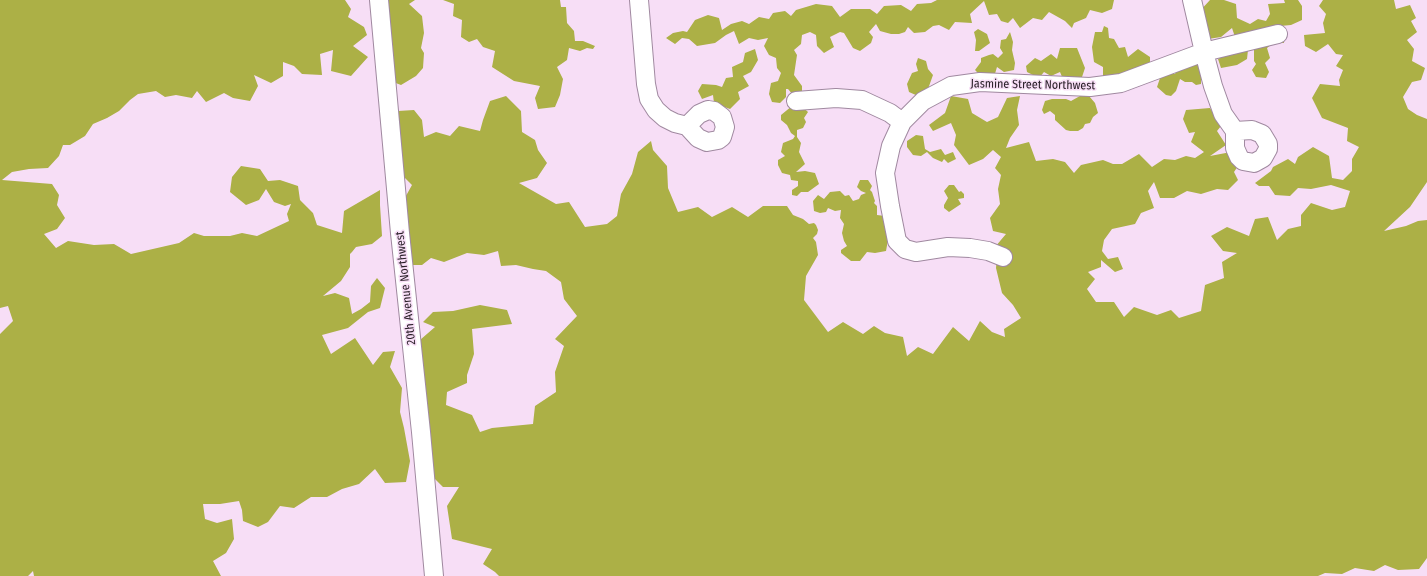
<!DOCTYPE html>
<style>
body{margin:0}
canvas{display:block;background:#f7def6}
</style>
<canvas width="1427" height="576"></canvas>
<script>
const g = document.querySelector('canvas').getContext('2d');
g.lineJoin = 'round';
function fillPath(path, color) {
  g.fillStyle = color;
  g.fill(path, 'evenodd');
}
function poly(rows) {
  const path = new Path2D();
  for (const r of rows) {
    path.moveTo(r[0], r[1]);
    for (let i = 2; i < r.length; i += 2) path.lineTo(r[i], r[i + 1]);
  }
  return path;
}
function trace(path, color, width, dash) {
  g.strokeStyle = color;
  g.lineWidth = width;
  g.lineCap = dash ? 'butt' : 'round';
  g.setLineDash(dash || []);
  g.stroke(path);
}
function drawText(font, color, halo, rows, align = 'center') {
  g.font = font + ' "Fira Sans Condensed",sans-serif';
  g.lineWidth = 3;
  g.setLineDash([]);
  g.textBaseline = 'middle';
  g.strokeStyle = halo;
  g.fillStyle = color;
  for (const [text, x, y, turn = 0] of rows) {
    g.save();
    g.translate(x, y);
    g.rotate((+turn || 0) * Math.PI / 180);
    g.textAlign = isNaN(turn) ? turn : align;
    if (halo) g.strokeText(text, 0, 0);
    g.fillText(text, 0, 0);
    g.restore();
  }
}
fillPath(poly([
 [0,0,345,0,351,9,348,17,364,27,367,35,353,46,368,57,351,76,331,71,333,50,320,54,322,75,302,74,294,66,283,62,283,76,271,83,254,75,258,86,250,101,233,98,224,93,206,102,197,91,192,98,176,95,165,97,156,91,138,94,130,100,119,111,107,118,93,124,85,136,70,145,63,145,59,156,48,168,29,169,12,172,2,180,52,184,59,195,57,205,65,218,57,229,44,234,56,248,68,241,94,245,114,244,131,254,179,243,194,233,204,236,230,236,242,233,257,236,289,221,287,214,291,204,285,206,274,202,266,189,259,200,246,205,230,192,232,177,241,166,260,169,268,181,280,180,298,186,300,200,313,213,317,225,342,233,344,211,380,190,380,205,382,236,372,244,356,247,352,252,350,254,350,267,341,281,323,296,335,293,349,298,352,314,361,309,370,302,371,286,377,278,385,288,380,308,368,312,348,328,322,335,331,354,355,338,373,365,383,352,395,351,390,367,402,388,400,412,404,428,410,461,406,482,385,483,375,469,359,484,342,489,327,497,311,497,294,508,280,506,268,522,258,527,243,521,242,510,239,501,220,504,203,504,205,519,217,523,232,519,234,539,226,553,213,561,221,576,34,576,33,571,28,576,0,576,0,334,13,321,8,306,0,308],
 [376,0,415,0,409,4,422,16,424,33,421,48,424,53,423,68,416,76,401,85,380,77],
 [443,0,560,0,561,7,566,7,567,23,574,31,575,41,583,41,595,46,593,49,587,48,580,51,569,48,567,60,557,67,563,79,560,95,555,107,538,109,535,98,540,86,514,81,492,67,495,51,483,47,477,39,469,42,461,37,462,20,453,16,454,4],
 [937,0,1114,0,1112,9,1102,13,1090,10,1086,18,1074,23,1072,28,1065,21,1049,12,1042,20,1033,18,1020,28,1013,18,1008,23,1001,21,997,14,989,15,984,1,970,14,972,23,955,22,949,30,939,25,933,26,925,32,914,33,908,27,905,32,899,34,891,34,880,31,876,24,869,32,873,37,871,43,860,51,853,48,844,33,840,32,830,37,834,47,824,53,817,46,816,35,810,32,802,35,801,44,794,50,797,55,794,75,802,86,802,94,793,95,788,89,786,89,786,97,780,103,772,102,769,94,771,83,778,81,781,73,777,68,776,58,769,55,764,46,768,38,758,40,749,38,739,44,734,31,726,35,715,43,697,46,689,39,682,38,675,44,666,38,673,33,683,31,687,32,695,20,708,15,719,18,722,30,731,24,742,21,749,24,759,17,769,19,773,13,785,11,791,16,796,10,816,4,832,6,840,17,851,9,870,9,877,14,884,6,901,5,911,11,917,4,931,3],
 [1210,0,1224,0,1236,4,1237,18,1250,24,1258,19,1266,21,1270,14,1268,4,1285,3,1284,0,1298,0,1302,6,1302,20,1291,25,1280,26,1284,34,1284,43,1275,42,1267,48,1270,58,1265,63,1269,72,1266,78,1256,77,1252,70,1256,64,1254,61,1254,50,1248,50,1247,59,1237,65,1221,68,1218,59,1237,49,1235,37,1232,28,1221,37,1208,39,1198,13],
 [1323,0,1394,0,1396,9,1410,5,1416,18,1411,21,1417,32,1407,40,1414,49,1412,61,1425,68,1421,80,1412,82,1403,97,1408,109,1417,115,1427,119,1427,182,1410,207,1384,231,1406,226,1418,221,1427,220,1427,558,1419,569,1398,570,1385,565,1374,571,1355,568,1342,574,1325,573,1318,576,499,576,495,572,483,564,492,549,452,539,447,506,459,487,443,487,431,475,412,375,422,349,420,340,435,327,423,322,433,312,453,311,480,305,507,310,512,324,472,329,474,354,467,375,467,383,447,392,446,405,472,415,480,432,492,428,533,424,535,406,556,392,555,372,564,346,555,339,577,316,564,299,561,282,546,271,533,269,516,265,501,266,498,251,484,255,467,253,444,262,431,258,422,265,412,265,402,203,412,185,403,176,398,160,402,147,392,128,398,111,414,110,422,120,424,137,436,132,450,136,459,126,480,131,483,120,490,101,506,96,521,111,522,132,535,140,538,150,547,163,537,178,519,183,556,204,569,202,585,227,607,224,617,216,621,194,632,174,638,152,651,141,653,150,667,166,668,188,678,212,698,207,712,217,732,207,748,217,763,206,787,206,793,215,803,219,809,224,814,223,816,225,818,230,817,234,813,238,816,242,818,255,806,276,804,300,828,332,843,322,863,334,874,326,885,333,903,337,907,356,918,347,933,354,953,327,969,341,980,321,992,332,1005,337,1004,329,1021,318,1013,305,1002,293,996,268,997,256,995,247,1006,234,993,231,990,218,1000,204,998,189,1001,175,995,168,1001,157,993,150,983,159,969,165,954,145,956,135,951,123,933,131,929,125,945,113,951,96,968,99,972,113,987,122,998,117,1007,98,1020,96,1017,110,1019,125,1010,138,1006,148,1029,142,1036,161,1053,159,1065,162,1074,173,1081,165,1103,160,1113,164,1122,164,1139,154,1152,167,1164,159,1175,160,1186,156,1195,158,1204,152,1191,142,1195,132,1189,133,1183,119,1186,110,1210,108,1221,126,1217,131,1226,145,1210,156,1231,152,1238,166,1234,172,1238,180,1228,190,1217,189,1201,194,1187,191,1174,198,1160,198,1154,182,1148,191,1154,208,1141,213,1135,224,1112,229,1104,240,1102,251,1108,259,1118,257,1123,269,1115,272,1101,260,1101,267,1088,272,1095,279,1087,289,1096,302,1114,302,1124,317,1134,307,1157,315,1171,310,1179,318,1201,311,1205,285,1224,278,1222,262,1237,253,1223,251,1211,236,1227,227,1249,236,1255,219,1268,217,1277,240,1288,229,1301,226,1301,215,1311,203,1332,210,1345,207,1350,191,1331,185,1311,189,1298,188,1290,196,1275,195,1269,186,1259,186,1255,183,1271,171,1273,167,1288,159,1295,164,1298,157,1313,147,1329,156,1332,178,1343,180,1352,171,1352,159,1359,147,1347,141,1348,128,1322,118,1312,98,1320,84,1340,86,1339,80,1343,70,1336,66,1343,55,1336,54,1328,44,1316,52,1305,46,1304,35,1325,33,1323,23,1326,14,1319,6],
 [1104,26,1108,28,1109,38,1114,39,1119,48,1125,47,1128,57,1138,49,1150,57,1150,66,1120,82,1103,77,1103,67,1094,62,1092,47,1095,32,1102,32],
 [978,29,987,34,990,43,979,51,975,51,976,40,974,32],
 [1010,32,1013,42,1012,50,1015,63,1014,70,1004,72,997,67,994,77,981,76,975,70,981,62,981,58,989,55,993,54,998,58,1003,53,1000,48,1001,40,1006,39],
 [1060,48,1077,48,1085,68,1081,80,1065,84,1060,72,1051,76,1044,72,1039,78,1027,72,1026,66,1035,58,1041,61,1051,54,1057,59],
 [755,49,758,60,751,72,743,76,749,86,738,92,740,99,730,109,714,103,713,95,702,99,698,91,702,84,716,85,722,87,726,78,733,77,732,67,743,62,745,53],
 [918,58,926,61,928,69,933,75,928,89,918,96,909,92,907,84,912,73,918,71,916,64],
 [1197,63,1201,74,1201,84,1196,85,1192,82,1185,82,1180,79,1176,91,1171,96,1166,95,1157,87,1161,75,1171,72,1175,74,1178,65],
 [1080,96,1089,96,1095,103,1098,113,1093,117,1090,123,1085,124,1083,128,1078,131,1070,131,1066,130,1055,120,1055,115,1050,111,1044,114,1042,110,1045,101,1052,99,1066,99,1071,101],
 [799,104,808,112,804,118,806,122,803,128,797,130,797,137,801,143,799,152,805,164,796,172,805,171,815,173,819,184,808,192,801,192,797,196,792,195,792,190,798,186,798,181,791,180,790,175,782,173,778,165,778,160,785,156,781,152,783,143,793,139,795,136,791,133,787,125,781,120,781,115,792,106],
 [916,135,923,136,925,149,930,152,941,149,945,155,953,152,956,159,948,163,944,159,942,162,933,158,927,152,921,156,913,155,907,147,907,141],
 [860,180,868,180,872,186,870,190,872,192,875,201,874,203,877,206,877,215,885,216,888,240,886,251,875,253,867,252,860,261,851,261,841,253,841,250,847,246,844,241,842,233,844,224,840,218,841,210,835,211,828,208,826,212,820,213,814,211,813,201,818,195,824,199,830,192,840,191,845,196,849,195,853,201,859,199,861,195,866,193,861,191,857,187],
 [949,185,954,185,959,192,961,191,964,194,964,198,958,199,961,204,949,212,944,208,944,205,948,198,944,191]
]), '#acb046');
const minor = poly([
 [379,0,400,233,421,432,434,576],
 [639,0,646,84,649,99,656,110,665,118,675,123,687,126],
 [1192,0,1204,52,1213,86,1223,114,1235,131],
 [796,101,836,98,862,100,890,113,902,122],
 [708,110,714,111,722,117,725,127,722,137,718,140,707,142,698,138,687,126,699,114,708,110],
 [1252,130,1262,134,1268,144,1268,149,1263,158,1254,163,1243,161,1239,157,1235,148,1235,131,1252,130],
 [1003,257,988,251,970,248,948,247,916,252,905,249,897,241,890,206,885,173,891,146,902,122,923,101,951,86,980,82,1090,87,1121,83,1204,52,1278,34]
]);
trace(minor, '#a089a0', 20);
trace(minor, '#fff', 18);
drawText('12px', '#2a2029', '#f7def6', [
 ["Jasmine Street Northwest",1033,85,1],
 ["20th Avenue Northwest",406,288,-96]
]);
</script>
